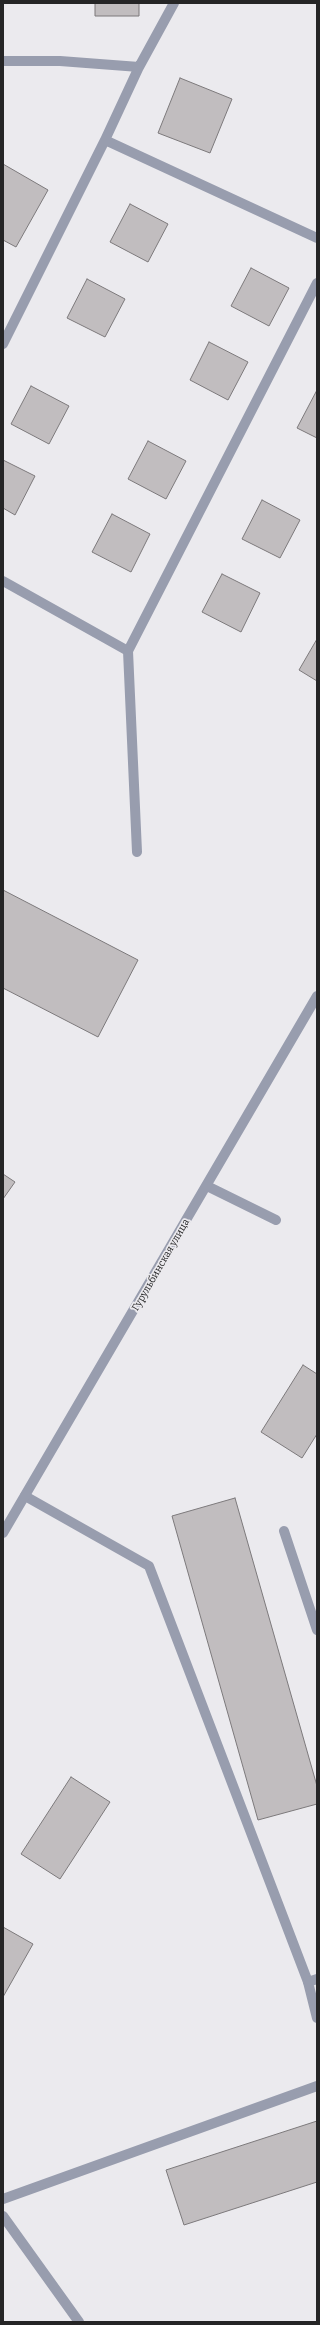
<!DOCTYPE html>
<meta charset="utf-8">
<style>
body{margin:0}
#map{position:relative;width:320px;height:2325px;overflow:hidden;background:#ebeaee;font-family:Bitter,serif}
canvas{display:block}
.frame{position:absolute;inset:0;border:4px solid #252526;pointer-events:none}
</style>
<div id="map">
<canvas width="320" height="2325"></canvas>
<div class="frame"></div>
</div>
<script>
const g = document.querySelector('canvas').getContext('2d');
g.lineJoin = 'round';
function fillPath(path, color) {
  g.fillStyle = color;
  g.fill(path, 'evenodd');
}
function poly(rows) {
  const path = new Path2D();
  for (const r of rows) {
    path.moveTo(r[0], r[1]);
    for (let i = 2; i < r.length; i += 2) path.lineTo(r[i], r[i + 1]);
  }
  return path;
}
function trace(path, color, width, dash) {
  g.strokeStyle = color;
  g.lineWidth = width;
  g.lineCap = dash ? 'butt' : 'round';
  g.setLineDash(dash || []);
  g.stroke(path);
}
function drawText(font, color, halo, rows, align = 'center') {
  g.font = font + ' Bitter,serif';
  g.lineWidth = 3.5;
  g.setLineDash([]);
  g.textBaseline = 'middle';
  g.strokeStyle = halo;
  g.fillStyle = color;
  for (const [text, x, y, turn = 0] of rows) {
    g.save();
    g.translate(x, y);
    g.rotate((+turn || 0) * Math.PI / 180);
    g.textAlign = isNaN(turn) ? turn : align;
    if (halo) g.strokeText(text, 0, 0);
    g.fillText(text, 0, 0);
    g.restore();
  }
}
const building = poly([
 [95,3,139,3,139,16,95,16,95,3],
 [180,78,232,99,210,153,158,133,180,78],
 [3,164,48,190,16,247,3,240,3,164],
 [130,204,168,224,148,262,110,242,130,204],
 [251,268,289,288,269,326,231,306,251,268],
 [87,279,125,299,105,337,67,318,87,279],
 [209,342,248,362,228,400,190,380,209,342],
 [31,386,69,406,49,444,11,424,31,386],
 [317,390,317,438,297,428,317,390],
 [148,441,186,461,166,499,128,479,148,441],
 [3,460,35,476,15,515,3,508,3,460],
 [262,500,300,520,280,558,242,539,262,500],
 [112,514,150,534,131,572,92,552,112,514],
 [222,574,260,593,241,632,202,612,222,574],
 [317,639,317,681,299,670,317,639],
 [3,890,138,960,98,1037,3,988,3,890],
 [3,1174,15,1182,3,1199,3,1174],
 [303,1365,317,1374,317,1434,302,1458,261,1432,303,1365],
 [235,1498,317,1786,317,1804,258,1820,172,1516,235,1498],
 [71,1777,110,1802,60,1879,21,1854,71,1777],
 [3,1927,33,1944,3,1997,3,1927],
 [317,2121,317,2182,184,2225,166,2170,317,2121]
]);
fillPath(building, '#c1bdbf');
trace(building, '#7c797b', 1);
trace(poly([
 [207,1186,276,1220],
 [25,1496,149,1566,308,1982],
 [284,1531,317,1630]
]), '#989dae', 10);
trace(poly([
 [174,3,139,67,105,140,317,238],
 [3,61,60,61,139,67],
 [3,344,105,140],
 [3,581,128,651,137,852],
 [128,651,317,283],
 [3,1533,317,996],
 [317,1979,308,1982,317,2018],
 [3,2199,317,2086],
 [3,2216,79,2322]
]), '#989dae', 10);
drawText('10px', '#252526', '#ebeaee', [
 ["Гурульбинская улица",161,1265,-60]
]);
</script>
